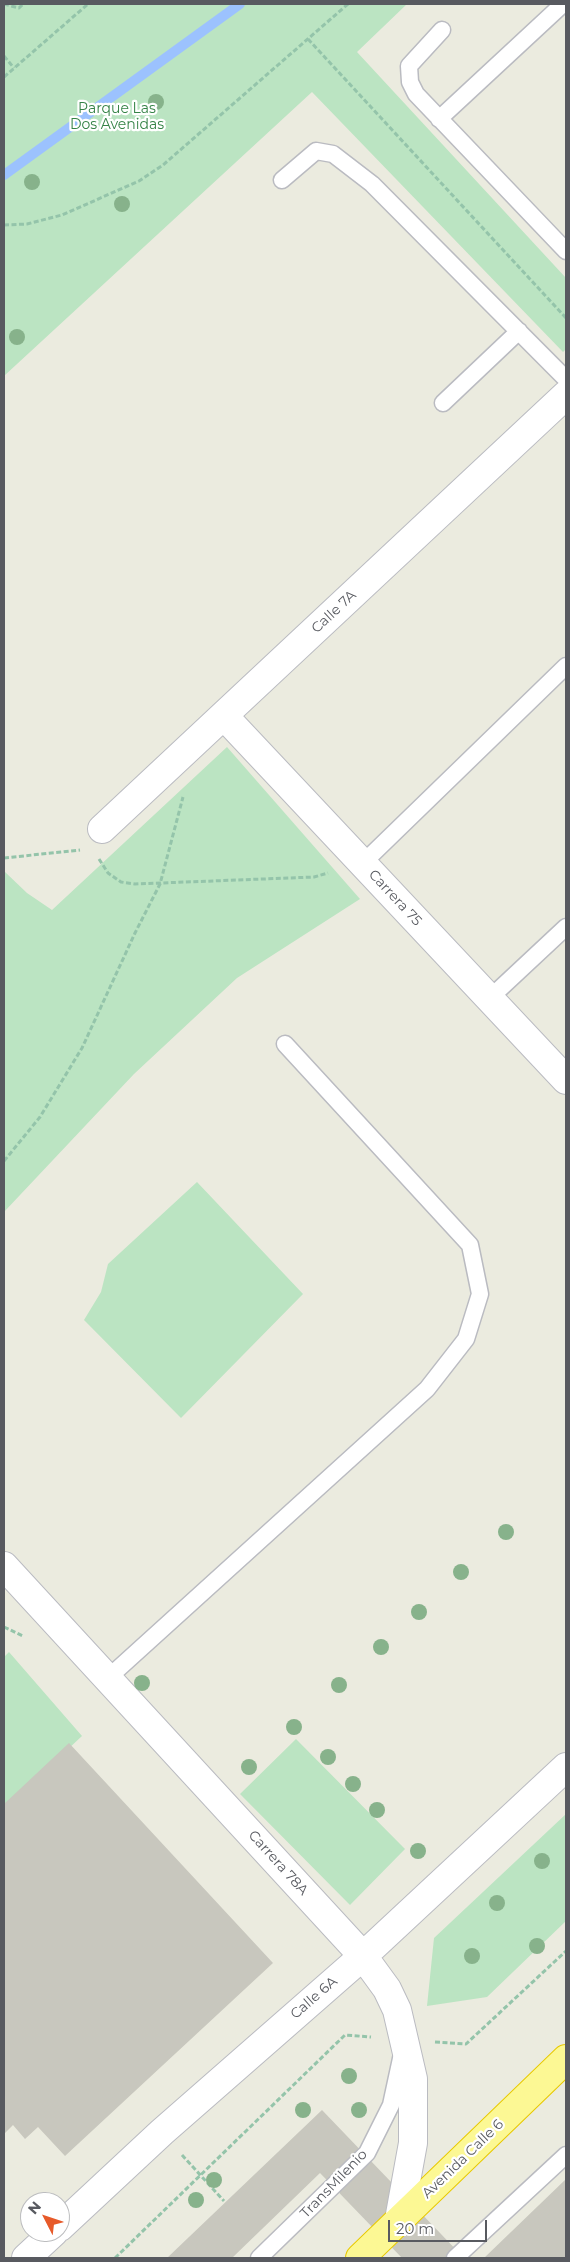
<!DOCTYPE html>
<style>
body{margin:0}
#map{position:relative;width:570px;height:2262px;overflow:hidden;background:#ebebdf;font-family:Montserrat,sans-serif}
canvas{display:block}
.frame{position:absolute;inset:0;border:5px solid #585a60;pointer-events:none}
.north{position:absolute;left:20px;top:2192px;width:50px;height:50px;box-sizing:border-box;background:#fff;border:1px solid #bcbdbf;border-radius:50%;rotate:311deg;font-size:14px;font-weight:700;line-height:20px;text-align:center;color:#585a60}
.north::after{content:'';display:block;margin:auto;width:18px;height:22px;background:#e75a2a;clip-path:polygon(50% 0,100% 100%,50% 72%,0 100%)}
.scale{position:absolute;left:388px;top:2220px;width:99px;height:22px;box-sizing:border-box;border:2px solid #585a60;border-top:0;padding-left:6px;font-size:15px;line-height:18px;white-space:nowrap;color:#585a60;-webkit-text-stroke:4px #fff;paint-order:stroke}
</style>
<div id="map">
<canvas width="570" height="2262"></canvas>
<div class="frame"></div>
<div class="north">N</div>
<div class="scale">20 m</div>
</div>
<script>
const g = document.querySelector('canvas').getContext('2d');
g.lineJoin = 'round';
function fillPath(path, color) {
  g.fillStyle = color;
  g.fill(path, 'evenodd');
}
function poly(rows) {
  const path = new Path2D();
  for (const r of rows) {
    path.moveTo(r[0], r[1]);
    for (let i = 2; i < r.length; i += 2) path.lineTo(r[i], r[i + 1]);
  }
  return path;
}
function trace(path, color, width, dash) {
  g.strokeStyle = color;
  g.lineWidth = width;
  g.lineCap = dash ? 'butt' : 'round';
  g.setLineDash(dash || []);
  g.stroke(path);
}
function drawText(font, color, halo, rows, align = 'center') {
  g.font = font + ' Montserrat,sans-serif';
  g.lineWidth = 4.5;
  g.setLineDash([]);
  g.textBaseline = 'middle';
  g.strokeStyle = halo;
  g.fillStyle = color;
  for (const [text, x, y, turn = 0] of rows) {
    g.save();
    g.translate(x, y);
    g.rotate((+turn || 0) * Math.PI / 180);
    g.textAlign = isNaN(turn) ? turn : align;
    if (halo) g.strokeText(text, 0, 0);
    g.fillText(text, 0, 0);
    g.restore();
  }
}
fillPath(poly([
 [4,4,407,4,357,52,566,278,566,349,563,352,312,92,4,376],
 [227,747,360,899,237,978,134,1074,4,1212,4,871,27,893,52,910],
 [197,1182,303,1294,181,1418,84,1320,101,1292,108,1264],
 [9,1652,82,1736,4,1809,4,1657],
 [296,1739,405,1849,350,1905,240,1794],
 [566,1814,566,1921,487,1997,427,2006,434,1938]
]), '#bbe4c2');
trace(poly([
 [4,175,240,4]
]), '#9cc2fe', 10);
fillPath(poly([
 [69,1743,273,1963,65,2156,38,2127,25,2139,13,2125,4,2134,4,1804],
 [322,2110,464,2258,402,2258,320,2173,232,2258,167,2258],
 [566,2179,566,2258,484,2258]
]), '#c8c7be');
const service = poly([
 [442,30,409,66,410,82,416,94,566,251],
 [439,119,563,4],
 [282,180,316,151,333,154,372,184,566,379],
 [443,403,519,331],
 [363,863,566,666],
 [490,998,566,927],
 [108,1678,427,1389,466,1339,480,1294,470,1245,285,1044],
 [259,2258,367,2153,391,2105,402,2054],
 [455,2258,566,2155]
]);
const minor = poly([
 [224,716,566,1080],
 [102,829,566,395],
 [4,1566,363,1956,387,1989,397,2010,413,2079,413,2143,399,2220],
 [60,2227,162,2132,363,1956,566,1767],
 [26,2258,54,2232]
]);
const trunk = poly([
 [360,2258,566,2059]
]);
trace(service, '#babbc1', 19);
trace(minor, '#babbc1', 30);
trace(trunk, '#e8c902', 30);
trace(poly([
 [4,4,19,8,23,4],
 [308,39,566,318],
 [4,56,14,68],
 [4,77,88,4],
 [4,225,27,224,62,215,139,181,163,165,348,4],
 [4,858,80,850],
 [99,859,108,873,121,882,135,884,314,877,328,873],
 [4,1161,40,1117,82,1048,135,933,160,884,183,797],
 [4,1627,23,1636],
 [435,2042,466,2044,566,1951],
 [182,2155,224,2201],
 [115,2258,345,2035,371,2037]
]), '#94c4aa', 3, [5, 2.5]);
trace(service, '#fff', 16);
trace(minor, '#fff', 28);
trace(trunk, '#fcf894', 28);
g.fillStyle = '#87b28b';
for (const [x, y] of [
 [156,102],
 [32,182],
 [122,204],
 [17,337],
 [506,1532],
 [461,1572],
 [419,1612],
 [381,1647],
 [142,1683],
 [339,1685],
 [294,1727],
 [328,1757],
 [249,1767],
 [353,1784],
 [377,1810],
 [418,1851],
 [542,1861],
 [497,1903],
 [537,1946],
 [472,1956],
 [349,2076],
 [303,2110],
 [359,2110],
 [214,2180],
 [196,2200]
]) {
  g.beginPath();
  g.arc(x, y, 8, 0, 2 * Math.PI);
  g.fill();
}
drawText('14px', '#358346', '#fff', [
 ["Parque Las",117,109],
 ["Dos Avenidas",117,125]
]);
drawText('14px', '#585a60', '#fff', [
 ["Calle 7A",334,612,-43],
 ["Carrera 75",395,898,47],
 ["Carrera 78A",278,1863,48],
 ["Calle 6A",314,1998,-41],
 ["Avenida Calle 6",463,2159,-44],
 ["TransMilenio",334,2184,-46]
]);
</script>
